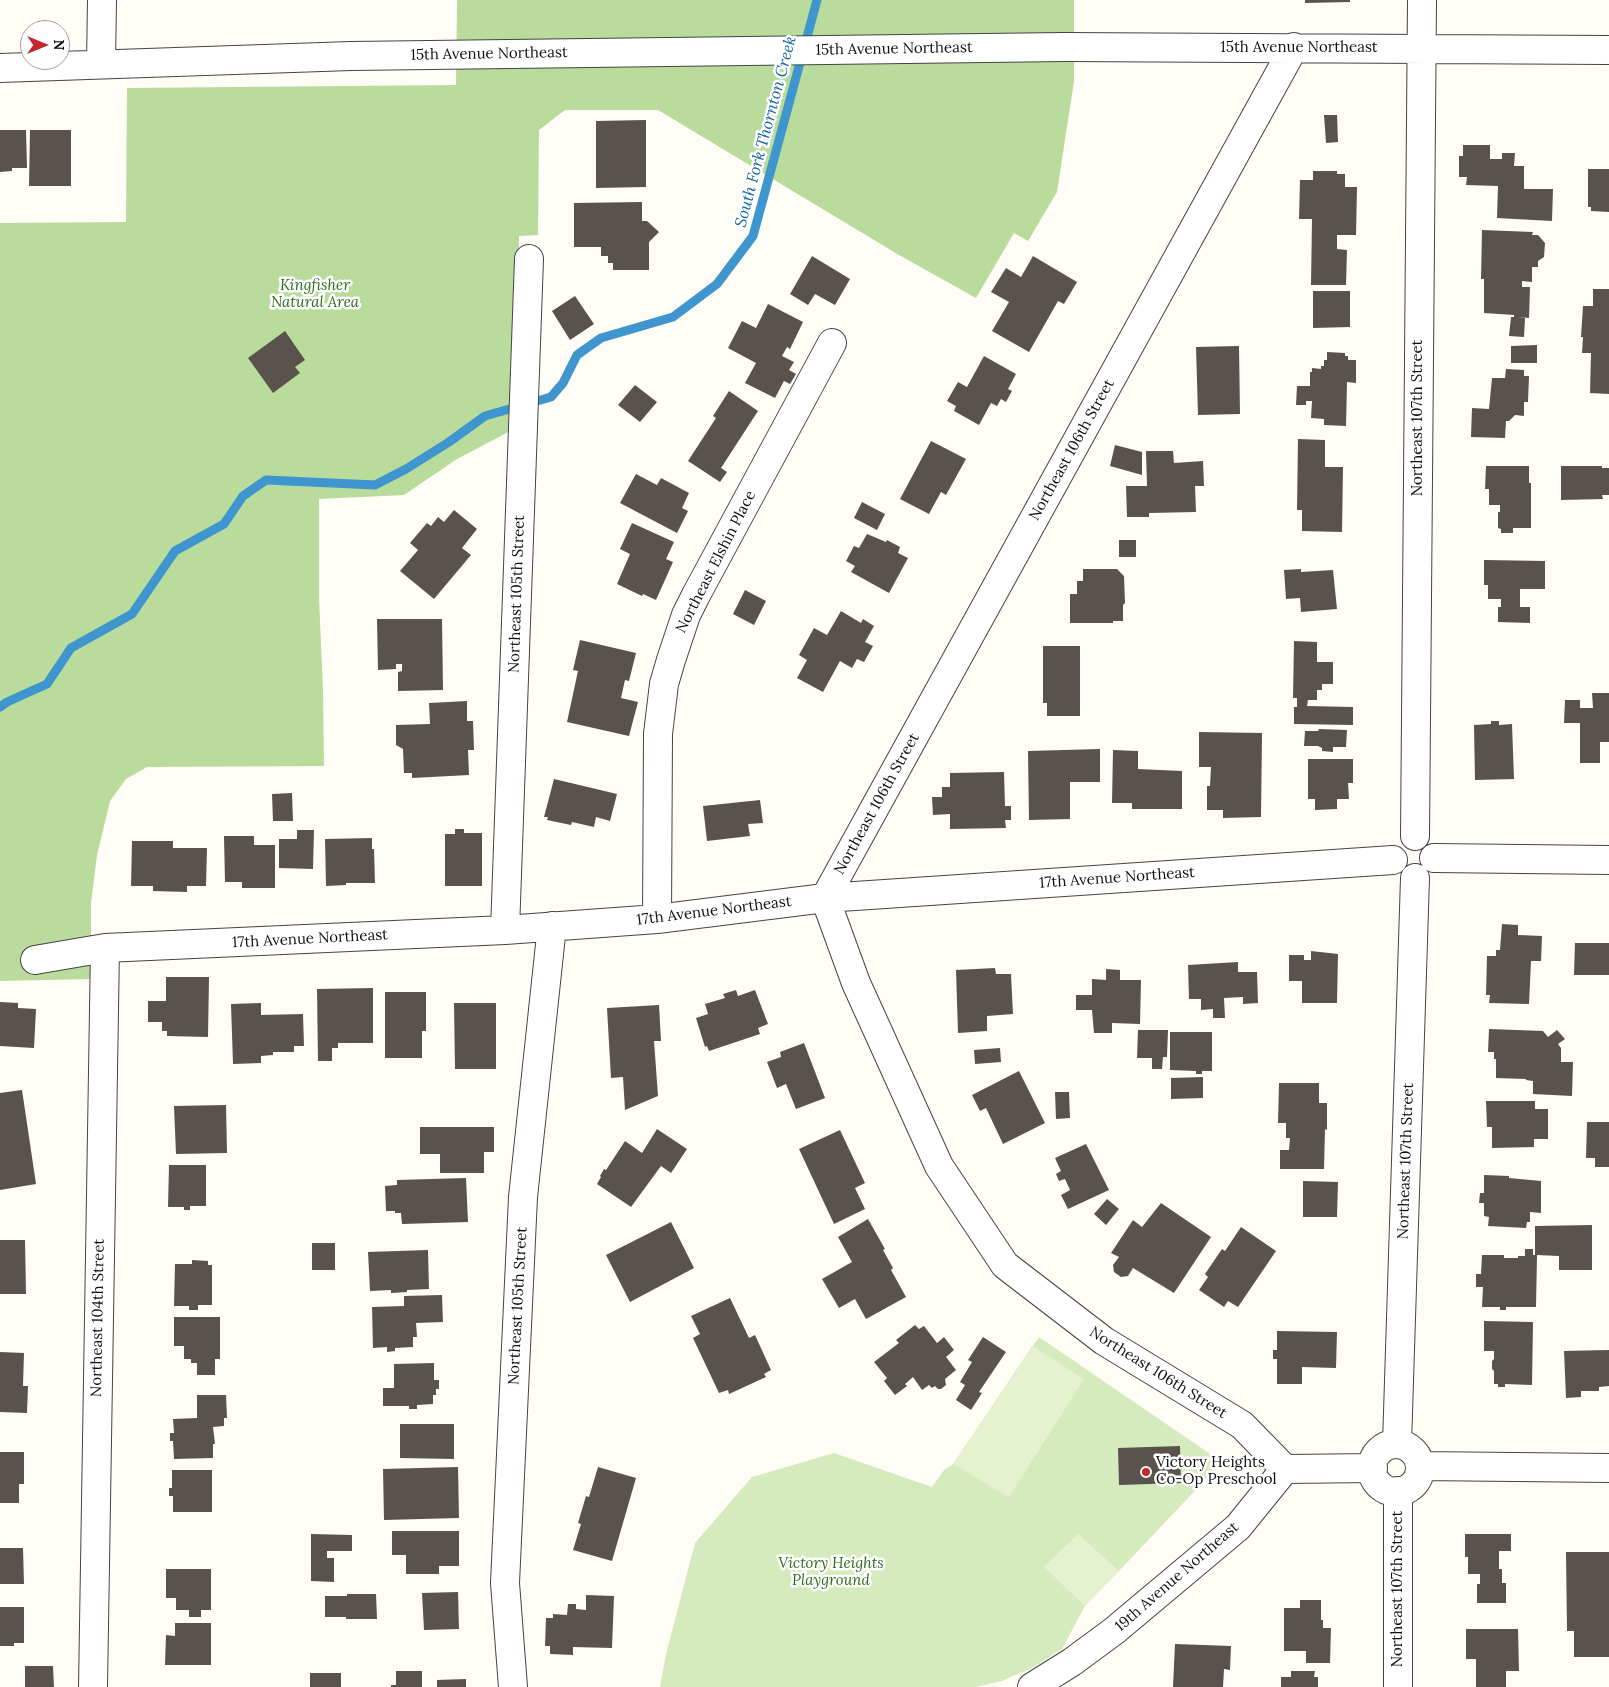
<!DOCTYPE html>
<style>
body{margin:0}
#map{position:relative;width:1609px;height:1687px;overflow:hidden;background:#fffdf5;font-family:Lora,serif}
canvas{display:block}
.north{position:absolute;left:20px;top:20px;width:50px;height:50px;box-sizing:border-box;background:#fff;border:1px solid #a0a0a0;border-radius:50%;rotate:90deg;font-size:14px;font-weight:700;line-height:20px;text-align:center;color:#111}
.north::after{content:'';display:block;margin:auto;width:18px;height:22px;background:#c4262e;clip-path:polygon(50% 0,100% 100%,50% 72%,0 100%)}
</style>
<div id="map">
<canvas width="1609" height="1687"></canvas>
<div class="north">N</div>
</div>
<script>
const g = document.querySelector('canvas').getContext('2d');
g.lineJoin = 'round';
function fillPath(path, color) {
  g.fillStyle = color;
  g.fill(path, 'evenodd');
}
function poly(rows) {
  const path = new Path2D();
  for (const r of rows) {
    if (r.length === 3) {
      path.moveTo(r[0] + r[2], r[1]);
      path.arc(r[0], r[1], r[2], 0, 2 * Math.PI);
      continue;
    }
    path.moveTo(r[0], r[1]);
    for (let i = 2; i < r.length; i += 2) path.lineTo(r[i], r[i + 1]);
  }
  return path;
}
function trace(path, color, width, dash) {
  g.strokeStyle = color;
  g.lineWidth = width;
  g.lineCap = dash ? 'butt' : 'round';
  g.setLineDash(dash || []);
  g.stroke(path);
}
function drawText(font, color, halo, rows, align = 'center') {
  g.font = font + ' Lora,serif';
  g.lineWidth = 5;
  g.setLineDash([]);
  g.textBaseline = 'middle';
  g.strokeStyle = halo;
  g.fillStyle = color;
  for (const [text, x, y, turn = 0] of rows) {
    g.save();
    g.translate(x, y);
    g.rotate((+turn || 0) * Math.PI / 180);
    g.textAlign = isNaN(turn) ? turn : align;
    if (halo) g.strokeText(text, 0, 0);
    g.fillText(text, 0, 0);
    g.restore();
  }
}
fillPath(poly([
 [1039,1337,1222,1462,1119,1571,1085,1606,1062,1649,1034,1667,1002,1681,976,1687,660,1687,666,1654,695,1543,752,1477,834,1453,932,1487,944,1470,953,1464]
]), '#d5ebbd');
fillPath(poly([
 [457,0,1074,0,1074,81,1057,192,1028,241,1014,233,976,298,899,255,658,110,565,110,539,130,538,235,519,236,516,428,457,459,404,495,319,499,319,598,323,690,324,766,147,767,126,779,110,801,97,855,91,903,91,979,0,981,0,223,126,222,127,88,456,85]
]), '#b9dc9c');
fillPath(poly([
 [1032,1346,1084,1379,1009,1497,953,1464],
 [1078,1534,1119,1571,1085,1606,1044,1567]
]), '#e6f2cf');
trace(poly([
 [0,707,7,702,47,684,71,648,132,614,175,551,224,524,243,496,266,480,375,485,406,469,449,442,485,416,551,397,563,383,577,355,601,338,673,317,717,284,753,236,817,0]
]), '#3f96cf', 9);
fillPath(poly([
 [1305,0,1350,0,1350,2,1305,3],
 [1324,115,1337,115,1338,142,1326,143],
 [646,120,646,187,596,188,596,121],
 [0,130,26,130,27,168,12,168,12,171,0,172],
 [30,130,71,130,71,186,29,186],
 [1463,145,1490,145,1490,159,1502,159,1502,153,1515,153,1514,166,1524,166,1524,189,1553,189,1552,221,1497,218,1498,186,1466,185,1467,177,1459,177,1459,156,1463,156],
 [1588,169,1609,169,1609,212,1591,211,1591,207,1588,207],
 [1313,171,1337,171,1337,174,1345,174,1345,187,1357,187,1356,235,1337,235,1337,249,1347,250,1346,285,1311,285,1312,219,1299,219,1300,180,1313,180],
 [642,202,642,221,647,221,659,232,649,242,649,270,613,270,613,263,608,263,608,256,601,256,601,247,574,247,574,203],
 [1482,230,1533,232,1532,235,1538,235,1545,243,1544,257,1538,261,1538,267,1532,267,1532,282,1522,281,1522,287,1530,287,1529,318,1518,317,1525,318,1524,337,1509,336,1511,317,1514,317,1514,315,1484,313,1484,279,1481,279],
 [812,256,850,279,835,305,815,294,808,305,790,294],
 [1033,256,1077,282,1064,304,1058,301,1029,352,992,331,1009,302,991,292,1006,268,1021,277],
 [1593,289,1609,289,1609,394,1590,393,1591,353,1582,353,1583,337,1581,337,1583,306,1593,306],
 [1313,291,1350,291,1350,327,1313,328],
 [575,296,594,324,570,340,552,311],
 [768,304,803,322,790,349,787,347,782,356,794,362,789,370,796,374,790,384,784,381,775,398,745,383,756,363,728,348,742,321,756,328],
 [285,331,305,360,295,367,300,373,273,393,248,358],
 [1537,345,1537,363,1511,363,1511,346],
 [1239,346,1240,414,1198,415,1196,347],
 [1327,352,1345,353,1345,356,1348,356,1348,360,1356,360,1356,383,1347,382,1346,426,1324,425,1324,419,1311,418,1312,401,1306,401,1306,405,1296,405,1297,386,1310,386,1310,372,1312,372,1312,368,1321,369,1321,366,1324,366,1324,360,1327,360],
 [984,356,1016,374,1008,389,1012,391,1006,402,1001,399,997,406,991,403,979,425,954,411,956,406,947,401,958,382,967,387],
 [1506,369,1524,370,1524,376,1529,376,1528,402,1524,402,1524,416,1515,415,1509,421,1506,421,1505,438,1471,437,1472,408,1489,409,1492,378,1505,378],
 [635,385,657,402,640,422,618,405],
 [729,391,758,411,721,468,727,472,720,482,688,461,716,418,713,416],
 [1298,439,1325,440,1325,467,1343,467,1342,532,1302,531,1302,510,1297,510],
 [931,441,966,459,946,495,941,492,929,514,900,499],
 [1115,445,1142,452,1142,475,1110,466],
 [1146,451,1173,451,1174,463,1203,461,1204,486,1195,486,1196,512,1149,513,1149,517,1127,517,1126,486,1147,486],
 [1486,466,1529,466,1529,483,1531,483,1531,528,1513,528,1513,533,1501,533,1501,529,1498,528,1498,512,1500,512,1500,505,1489,505,1489,489,1485,489],
 [1561,466,1602,466,1602,468,1609,468,1609,495,1602,495,1603,499,1561,500],
 [636,474,657,485,661,478,689,493,682,508,688,511,677,533,620,503],
 [862,502,885,514,877,530,854,518],
 [454,510,477,529,462,548,471,555,434,599,400,571,418,550,410,543,427,523,431,526,438,517,444,522],
 [632,523,674,542,666,559,673,562,656,600,643,594,642,596,617,584,630,554,620,549],
 [867,534,886,542,887,540,900,547,898,553,908,558,889,593,851,572,855,566,846,561,854,546,859,548],
 [1119,540,1136,540,1136,557,1119,557],
 [1484,560,1545,561,1545,589,1520,589,1520,607,1530,607,1530,623,1498,622,1498,607,1501,607,1501,599,1488,599,1488,585,1484,585],
 [1083,569,1117,569,1124,576,1125,603,1123,605,1123,621,1113,621,1113,623,1070,623,1070,594,1077,594,1077,581,1083,581],
 [1301,569,1301,572,1333,570,1337,609,1301,612,1300,598,1286,599,1284,570],
 [745,590,766,601,754,625,733,614],
 [841,611,861,623,863,619,874,626,865,642,873,646,864,662,857,659,852,668,840,661,823,692,797,678,807,660,799,655,814,628,827,635],
 [377,619,442,619,443,690,398,691,398,672,402,671,402,664,396,664,396,669,378,670],
 [580,640,636,653,629,681,625,680,621,698,638,702,629,736,567,722,578,671,573,670],
 [1294,641,1317,642,1317,662,1333,662,1333,684,1322,684,1322,690,1317,690,1317,700,1308,700,1307,706,1353,707,1353,725,1294,724,1294,707,1297,707,1297,698,1293,698],
 [1043,646,1080,646,1080,716,1047,716,1047,703,1043,703],
 [1592,693,1609,693,1609,742,1600,742,1600,763,1580,763,1580,723,1564,723,1565,700,1580,700,1580,708,1593,708],
 [467,701,467,721,473,721,474,750,468,750,469,775,412,778,412,773,404,773,403,749,396,745,396,725,430,724,429,703],
 [1491,721,1499,721,1499,725,1512,724,1514,779,1475,780,1474,725,1491,724],
 [1319,729,1347,730,1346,747,1333,747,1333,752,1322,751,1322,748,1318,746,1304,746,1305,731,1318,731],
 [1199,732,1262,733,1261,817,1223,818,1223,810,1207,810,1207,786,1210,786,1211,767,1199,767],
 [1100,749,1100,782,1070,782,1070,819,1029,820,1028,751],
 [1113,750,1138,751,1138,769,1182,771,1182,809,1132,809,1132,803,1112,803],
 [1308,759,1353,759,1353,783,1348,783,1349,799,1337,799,1337,809,1315,810,1315,799,1308,799],
 [1004,772,1005,806,1011,806,1011,820,1005,820,1006,828,950,829,950,814,933,815,932,797,942,797,942,787,950,787,950,773],
 [554,779,617,794,610,821,596,817,594,827,572,822,571,825,547,820,548,817,544,817],
 [292,793,293,821,273,821,272,794],
 [760,800,763,823,748,824,750,836,707,841,703,806],
 [455,829,464,829,464,833,482,833,482,886,445,886,445,834,455,834],
 [297,830,314,830,313,869,279,868,279,839,297,839],
 [224,836,254,836,254,845,275,845,275,888,242,888,242,882,225,882],
 [372,838,372,849,374,849,375,883,346,883,346,885,326,886,325,839],
 [132,841,173,841,173,848,207,848,206,886,187,886,187,892,153,891,153,886,131,886],
 [1502,924,1518,925,1518,935,1542,936,1541,961,1531,961,1529,1004,1489,1003,1490,995,1486,995,1487,956,1496,956,1496,950,1500,950],
 [1575,943,1609,943,1609,975,1574,975],
 [1311,951,1338,954,1337,1003,1302,1003,1302,981,1289,981,1289,955,1304,955,1304,960,1311,960],
 [1238,962,1238,972,1257,972,1258,1003,1243,1004,1243,997,1224,998,1225,1018,1213,1018,1213,1009,1201,1010,1201,999,1189,999,1188,965],
 [995,968,996,974,1011,974,1013,1014,987,1016,987,1031,958,1033,956,970],
 [1106,969,1120,970,1120,980,1141,980,1140,1024,1112,1023,1112,1033,1094,1033,1092,1010,1076,1010,1076,995,1092,995,1092,979,1106,980],
 [166,977,209,977,208,1037,167,1036,167,1031,162,1031,162,1022,148,1022,148,1001,166,1001],
 [373,988,373,1043,338,1043,338,1048,332,1048,332,1061,318,1061,317,989],
 [736,990,738,996,755,990,768,1024,758,1028,760,1034,709,1051,707,1046,705,1047,696,1018,708,1014,705,1004,725,998,723,994],
 [385,992,426,992,426,1031,422,1031,422,1058,385,1058],
 [0,1002,18,1003,18,1008,36,1009,34,1048,0,1046],
 [261,1003,261,1015,303,1014,304,1046,294,1046,294,1052,273,1052,273,1055,261,1056,261,1063,233,1064,231,1004],
 [454,1003,496,1003,496,1069,455,1069],
 [659,1005,661,1041,654,1041,658,1096,625,1110,623,1077,611,1078,607,1008],
 [1489,1029,1543,1031,1548,1037,1557,1030,1565,1039,1558,1044,1561,1048,1561,1062,1573,1062,1572,1096,1533,1094,1533,1081,1526,1080,1526,1079,1496,1078,1496,1059,1494,1059,1494,1052,1488,1052],
 [1138,1030,1168,1030,1167,1057,1163,1057,1162,1069,1152,1069,1152,1058,1137,1058],
 [1170,1032,1212,1032,1212,1071,1202,1071,1202,1074,1196,1074,1196,1071,1170,1070],
 [804,1043,825,1098,796,1109,786,1084,777,1088,767,1062,781,1057,780,1052],
 [1000,1048,1001,1062,975,1064,974,1050],
 [1019,1071,1045,1123,1003,1144,986,1108,980,1111,972,1095],
 [1203,1077,1203,1098,1171,1099,1171,1078],
 [1279,1083,1319,1083,1319,1103,1327,1103,1327,1130,1325,1129,1324,1169,1280,1169,1280,1150,1289,1150,1290,1138,1286,1138,1286,1123,1278,1123],
 [22,1090,36,1184,0,1190,0,1093],
 [1055,1092,1069,1092,1070,1118,1056,1119],
 [1486,1101,1535,1101,1535,1109,1548,1109,1548,1139,1534,1139,1534,1147,1492,1148,1492,1127,1487,1127],
 [226,1105,227,1153,176,1154,174,1106],
 [1587,1122,1609,1122,1609,1167,1595,1167,1595,1158,1586,1158],
 [420,1127,494,1127,494,1152,484,1152,484,1173,440,1173,440,1154,420,1154],
 [657,1129,687,1149,671,1173,661,1166,631,1207,597,1184,601,1177,600,1176,604,1169,606,1170,625,1141,642,1153],
 [840,1130,865,1183,855,1188,865,1209,834,1224,799,1149],
 [1086,1144,1109,1190,1068,1209,1061,1195,1070,1190,1065,1179,1059,1181,1056,1174,1061,1171,1055,1158],
 [169,1165,206,1165,206,1206,190,1206,190,1210,184,1210,184,1207,168,1207],
 [1484,1175,1509,1176,1509,1178,1541,1181,1541,1213,1530,1212,1530,1222,1527,1222,1526,1228,1488,1226,1489,1217,1484,1216,1484,1203,1479,1203,1480,1193,1484,1193],
 [466,1178,468,1222,402,1224,401,1213,395,1213,395,1211,386,1211,385,1186,397,1185,397,1180],
 [1303,1181,1338,1182,1337,1217,1303,1217],
 [1107,1199,1119,1209,1106,1225,1094,1214],
 [1161,1203,1211,1237,1174,1293,1133,1268,1128,1276,1121,1277,1114,1272,1113,1265,1119,1257,1111,1253,1133,1220,1142,1227],
 [868,1219,885,1249,883,1250,893,1268,891,1270,906,1297,866,1319,855,1299,839,1308,822,1279,852,1262,838,1237],
 [671,1222,694,1268,630,1302,606,1255],
 [1592,1225,1592,1270,1559,1270,1559,1256,1537,1255,1536,1307,1506,1307,1506,1310,1500,1310,1500,1307,1482,1307,1483,1287,1476,1287,1476,1274,1481,1274,1482,1255,1504,1255,1504,1258,1518,1258,1518,1256,1525,1256,1525,1249,1533,1249,1533,1255,1535,1255,1535,1226],
 [1241,1227,1276,1251,1238,1307,1228,1301,1224,1307,1199,1290,1208,1277,1205,1274,1222,1249,1225,1251],
 [0,1240,25,1240,26,1294,0,1294],
 [312,1243,335,1243,335,1270,312,1270],
 [428,1250,429,1289,407,1290,407,1292,391,1293,391,1290,370,1291,368,1252],
 [192,1260,208,1261,208,1265,212,1265,212,1305,198,1305,198,1310,189,1310,189,1306,174,1306,175,1264,192,1264],
 [442,1295,443,1322,416,1323,417,1337,413,1337,413,1347,395,1348,395,1351,387,1352,387,1347,373,1348,372,1307,404,1306,404,1296],
 [730,1298,749,1338,755,1335,771,1370,764,1374,766,1377,729,1394,728,1390,719,1393,693,1338,700,1334,691,1316],
 [174,1317,220,1317,220,1359,215,1359,215,1375,197,1375,197,1363,191,1363,191,1359,184,1359,184,1346,174,1346],
 [1484,1321,1533,1322,1532,1385,1505,1384,1505,1387,1498,1387,1498,1384,1494,1384,1494,1371,1492,1369,1492,1361,1494,1359,1494,1351,1484,1351],
 [915,1325,919,1329,924,1326,937,1343,944,1337,954,1350,946,1357,956,1370,945,1379,946,1385,941,1389,938,1389,935,1386,932,1388,929,1385,922,1390,913,1377,905,1384,907,1386,895,1395,884,1381,887,1378,874,1362,899,1343,896,1340],
 [1277,1331,1337,1332,1336,1368,1302,1367,1302,1384,1277,1384,1277,1359,1273,1359,1273,1350,1277,1350],
 [983,1337,1006,1352,979,1392,982,1393,971,1410,956,1400,965,1385,960,1382,972,1362,968,1360],
 [1609,1350,1609,1386,1599,1387,1599,1391,1581,1391,1581,1397,1566,1398,1564,1351],
 [0,1352,24,1353,23,1386,28,1386,27,1413,0,1412],
 [434,1363,434,1380,439,1380,439,1389,436,1389,436,1395,433,1395,433,1404,417,1405,417,1409,409,1409,409,1406,383,1406,383,1388,394,1388,394,1364],
 [197,1395,226,1395,227,1418,224,1418,224,1426,213,1427,215,1444,213,1444,213,1458,174,1459,173,1441,170,1441,170,1433,174,1433,173,1419,197,1418],
 [400,1424,454,1424,454,1459,400,1458],
 [1180,1446,1181,1483,1119,1485,1118,1448],
 [0,1452,24,1452,24,1484,19,1484,19,1503,0,1503],
 [458,1467,459,1518,384,1520,383,1469],
 [598,1467,636,1478,612,1561,573,1550,581,1524,578,1523,586,1496,589,1497],
 [172,1470,212,1470,212,1512,173,1512,173,1496,169,1496,169,1488,172,1488],
 [392,1531,459,1531,459,1566,439,1566,439,1574,406,1574,406,1555,392,1555],
 [311,1534,352,1535,352,1551,327,1551,327,1558,334,1558,334,1582,311,1581],
 [1465,1534,1511,1534,1511,1551,1499,1551,1499,1569,1502,1569,1502,1583,1506,1583,1506,1603,1477,1603,1477,1584,1480,1584,1480,1574,1468,1574,1468,1557,1465,1557],
 [0,1548,23,1548,24,1584,0,1584],
 [1566,1552,1609,1552,1609,1657,1574,1657,1574,1631,1567,1631],
 [166,1569,211,1569,211,1610,201,1610,201,1617,189,1617,189,1610,176,1610,176,1598,166,1598],
 [458,1592,459,1629,424,1630,422,1593],
 [347,1594,376,1594,377,1619,346,1619,346,1617,325,1617,325,1596,347,1596],
 [586,1595,614,1596,612,1648,573,1647,573,1655,550,1654,550,1646,545,1646,546,1618,553,1618,553,1614,567,1615,568,1604,576,1604,576,1609,586,1610],
 [1300,1600,1321,1600,1321,1620,1323,1620,1323,1628,1331,1628,1330,1663,1306,1663,1306,1651,1284,1651,1284,1608,1300,1608],
 [0,1607,24,1607,24,1643,14,1643,14,1646,0,1646],
 [175,1623,211,1623,211,1665,165,1665,166,1635,175,1636],
 [1466,1629,1518,1629,1519,1671,1506,1671,1506,1687,1476,1687,1476,1659,1466,1659],
 [1175,1644,1231,1646,1230,1670,1224,1669,1223,1687,1173,1687],
 [25,1666,53,1666,54,1687,25,1687],
 [396,1671,422,1671,422,1687,391,1687,391,1685,396,1685],
 [1291,1671,1315,1671,1314,1677,1318,1677,1318,1687,1281,1687,1281,1677,1291,1677],
 [310,1673,341,1673,341,1687,310,1687],
 [466,1679,466,1687,437,1687,437,1680]
]), '#5a524d');
const minor = poly([
 [101,64,102,0],
 [0,68,351,56,1064,47,1609,50],
 [1415,836,1422,0],
 [1434,858,1609,860],
 [657,919,658,734,664,684,671,660,686,615,696,595,832,343],
 [505,930,529,259],
 [35,960,105,948,505,930,657,919,825,898,1393,860],
 [1397,1444,1415,878],
 [1396,1468,24],
 [1420,1466,1609,1468],
 [1285,1469,1242,1425,1104,1341,1005,1265,939,1166,856,983,825,898,1294,47],
 [1285,1469,1373,1468],
 [93,1687,105,948],
 [513,1687,505,1583,523,1197,552,926],
 [1032,1687,1072,1662,1114,1631,1238,1527,1285,1469],
 [1398,1687,1398,1491]
]);
trace(minor, '#444', 30);
trace(minor, '#fff', 28);
for (const [x, y, r, color] of [
 [1146,1472,5,"#c4262e"]
]) {
  const dot = new Path2D();
  dot.arc(x, y, r, 0, 2 * Math.PI);
  g.fillStyle = color;
  g.fill(dot);
  trace(dot, '#fff', 2);
}
drawText('15px', '#111', '#fff', [
 ["15th Avenue Northeast",1299,48],
 ["15th Avenue Northeast",894,49,-1],
 ["15th Avenue Northeast",489,54,-1],
 ["Northeast 107th Street",1418,418,-90],
 ["Northeast 106th Street",1072,450,-61],
 ["Northeast Elshin Place",716,562,-63],
 ["Northeast 105th Street",517,594,-88],
 ["Northeast 106th Street",877,804,-61],
 ["17th Avenue Northeast",1117,878,-4],
 ["17th Avenue Northeast",714,911,-7],
 ["17th Avenue Northeast",310,939,-3],
 ["Northeast 107th Street",1406,1161,-88],
 ["Northeast 105th Street",518,1306,-87],
 ["Northeast 104th Street",98,1318,-89],
 ["Northeast 106th Street",1158,1373,32],
 ["19th Avenue Northeast",1177,1577,-41],
 ["Northeast 107th Street",1398,1589,-90]
]);
drawText('italic 15px', '#2f6b1f', '#fff', [
 ["Kingfisher",315,286],
 ["Natural Area",315,303],
 ["Victory Heights",831,1564],
 ["Playground",831,1581]
]);
drawText('15px', '#111', '#fff', [
 ["Victory Heights",1156,1463],
 ["Co-Op Preschool",1156,1480]
], 'left');
drawText('italic 16px', '#1768a6', '#fff', [
 ["South Fork Thornton Creek",766,132,-75]
]);
</script>
